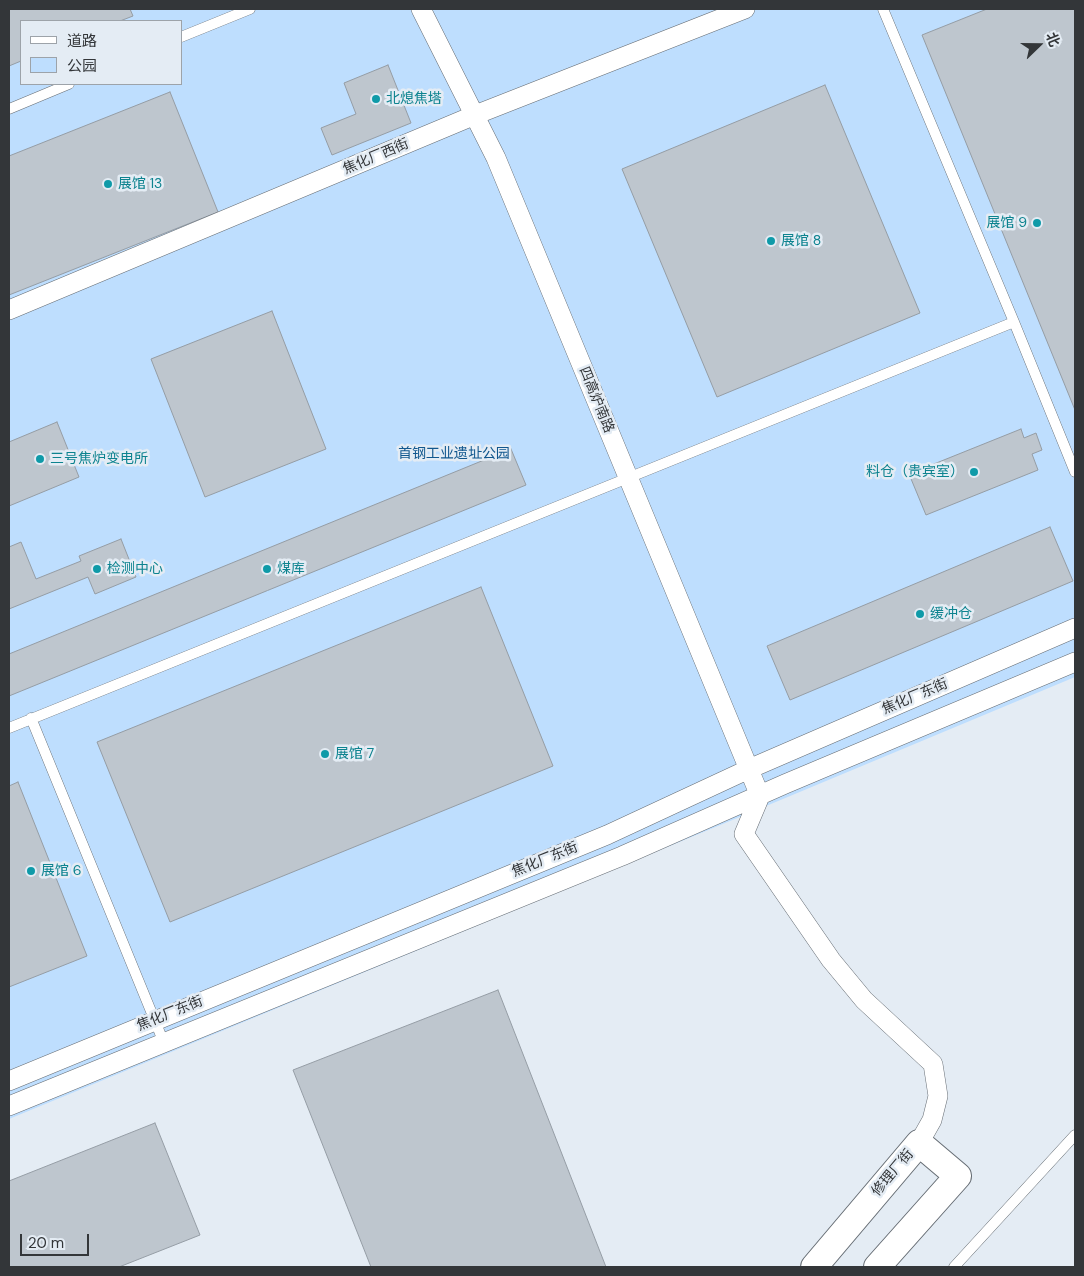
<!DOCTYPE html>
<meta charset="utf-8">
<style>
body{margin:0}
#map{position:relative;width:1084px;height:1276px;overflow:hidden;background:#e4ecf4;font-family:"DM Sans","Noto Sans SC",sans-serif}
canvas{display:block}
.frame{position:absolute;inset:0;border:10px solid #333639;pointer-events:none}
.legend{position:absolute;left:20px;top:20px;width:162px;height:65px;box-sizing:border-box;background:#e4ecf4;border:1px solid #9da3a9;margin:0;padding:6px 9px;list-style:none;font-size:15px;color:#333639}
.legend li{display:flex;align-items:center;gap:10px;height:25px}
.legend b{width:25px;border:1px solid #9da3a9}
.north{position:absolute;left:1014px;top:20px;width:50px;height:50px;-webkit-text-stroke:4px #e4ecf4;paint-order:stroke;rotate:68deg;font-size:14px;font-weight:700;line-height:20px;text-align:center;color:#333639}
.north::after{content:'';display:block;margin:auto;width:18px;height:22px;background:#333639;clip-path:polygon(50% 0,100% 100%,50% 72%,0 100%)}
.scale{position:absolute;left:20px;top:1234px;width:69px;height:22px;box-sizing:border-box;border:2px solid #333639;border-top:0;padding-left:6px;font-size:15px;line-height:18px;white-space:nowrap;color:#333639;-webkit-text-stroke:4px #e4ecf4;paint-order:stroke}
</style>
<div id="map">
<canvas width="1084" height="1276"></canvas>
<div class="frame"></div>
<ul class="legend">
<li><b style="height:6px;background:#fff"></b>道路</li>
<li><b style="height:14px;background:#bedefe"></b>公园</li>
</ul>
<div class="north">北</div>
<div class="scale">20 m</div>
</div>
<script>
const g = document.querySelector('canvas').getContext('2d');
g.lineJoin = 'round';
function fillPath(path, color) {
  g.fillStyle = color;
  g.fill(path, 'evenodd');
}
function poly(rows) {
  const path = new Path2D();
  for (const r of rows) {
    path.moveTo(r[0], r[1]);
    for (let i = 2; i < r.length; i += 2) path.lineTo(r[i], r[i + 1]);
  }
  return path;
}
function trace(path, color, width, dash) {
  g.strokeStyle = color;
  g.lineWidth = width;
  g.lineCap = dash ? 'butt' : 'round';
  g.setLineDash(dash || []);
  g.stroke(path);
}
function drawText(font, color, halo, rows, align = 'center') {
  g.font = font + ' "DM Sans","Noto Sans SC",sans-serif';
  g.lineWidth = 5;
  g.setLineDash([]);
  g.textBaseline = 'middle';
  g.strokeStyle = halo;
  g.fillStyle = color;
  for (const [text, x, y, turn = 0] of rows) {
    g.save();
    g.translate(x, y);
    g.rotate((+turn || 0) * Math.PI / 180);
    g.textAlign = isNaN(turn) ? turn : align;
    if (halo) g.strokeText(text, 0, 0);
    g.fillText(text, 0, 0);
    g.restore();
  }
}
fillPath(poly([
 [9,9,1075,9,1075,677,747,814,9,1119],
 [21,21,181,21,181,84,21,84]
]), '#bedefe');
const building = poly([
 [9,9,130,9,133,16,120,21,21,21,21,61,9,66,9,9],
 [987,9,1075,9,1075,410,922,35,987,9],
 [388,65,411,123,332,155,321,128,356,114,344,83,388,65],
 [825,85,920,313,717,397,622,169,825,85],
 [170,92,218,212,9,295,9,156,170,92],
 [272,311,326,449,205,497,151,359,272,311],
 [57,422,79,477,9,506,9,442,57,422],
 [1021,429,1024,438,1036,433,1042,450,1032,454,1038,470,926,515,909,474,1021,429],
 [511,449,526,485,9,696,9,654,511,449],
 [1050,527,1073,581,790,700,767,646,1050,527],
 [121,539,136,577,95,594,88,577,9,609,9,547,21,542,36,579,81,561,79,556,121,539],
 [481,587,553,766,170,922,97,742,481,587],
 [18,782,87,956,9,987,9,786,18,782],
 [498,990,606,1267,371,1267,293,1070,498,990],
 [155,1123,200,1235,119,1267,9,1267,9,1181,155,1123]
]);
fillPath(building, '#bec6ce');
trace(building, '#959da5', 1);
const service = poly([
 [883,9,1014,322,1075,472],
 [181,37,250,9],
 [9,109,69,84],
 [31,718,164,1043],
 [9,728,1014,322],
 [954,1267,1075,1135]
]);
const minor = poly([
 [421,9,496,158,760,796,744,834,831,960,864,1000,933,1064,938,1096,932,1120,919,1143],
 [9,310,475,115,745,9],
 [9,1081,607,835,749,769,1075,628],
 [9,1106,622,856,785,784,1075,662]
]);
const secondary = poly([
 [814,1267,919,1143,958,1176,877,1267]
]);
trace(service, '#666d74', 11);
trace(minor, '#666d74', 20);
trace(secondary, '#666d74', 28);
trace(service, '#fff', 10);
trace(minor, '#fff', 19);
trace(secondary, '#fff', 26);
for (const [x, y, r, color] of [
 [376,99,5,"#0f9aa8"],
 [108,184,5,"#0f9aa8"],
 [1037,223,5,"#0f9aa8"],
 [771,241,5,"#0f9aa8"],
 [40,459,5,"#0f9aa8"],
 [974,472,5,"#0f9aa8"],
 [97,569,5,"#0f9aa8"],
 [267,569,5,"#0f9aa8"],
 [920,614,5,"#0f9aa8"],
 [325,754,5,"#0f9aa8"],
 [31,871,5,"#0f9aa8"]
]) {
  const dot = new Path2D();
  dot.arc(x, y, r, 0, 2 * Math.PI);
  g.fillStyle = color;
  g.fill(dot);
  trace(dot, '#e4ecf4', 2);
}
drawText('14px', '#0d838f', '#e4ecf4', [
 ["北熄焦塔",386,99],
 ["展馆 13",118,184],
 ["展馆 9",1027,223,"right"],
 ["展馆 8",781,241],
 ["三号焦炉变电所",50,459],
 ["料仓（贵宾室）",964,472,"right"],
 ["检测中心",107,569],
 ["煤库",277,569],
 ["缓冲仓",930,614],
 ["展馆 7",335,754],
 ["展馆 6",41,871]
], 'left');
drawText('14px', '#333639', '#e4ecf4', [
 ["焦化厂西街",376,157,-23],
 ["四高炉南路",596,400,68],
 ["焦化厂东街",915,697,-23],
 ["焦化厂东街",545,860,-22],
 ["焦化厂东街",170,1014,-22],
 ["修理厂街",893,1173,-50]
]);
drawText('14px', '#11578e', '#e4ecf4', [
 ["首钢工业遗址公园",454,454]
]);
</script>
